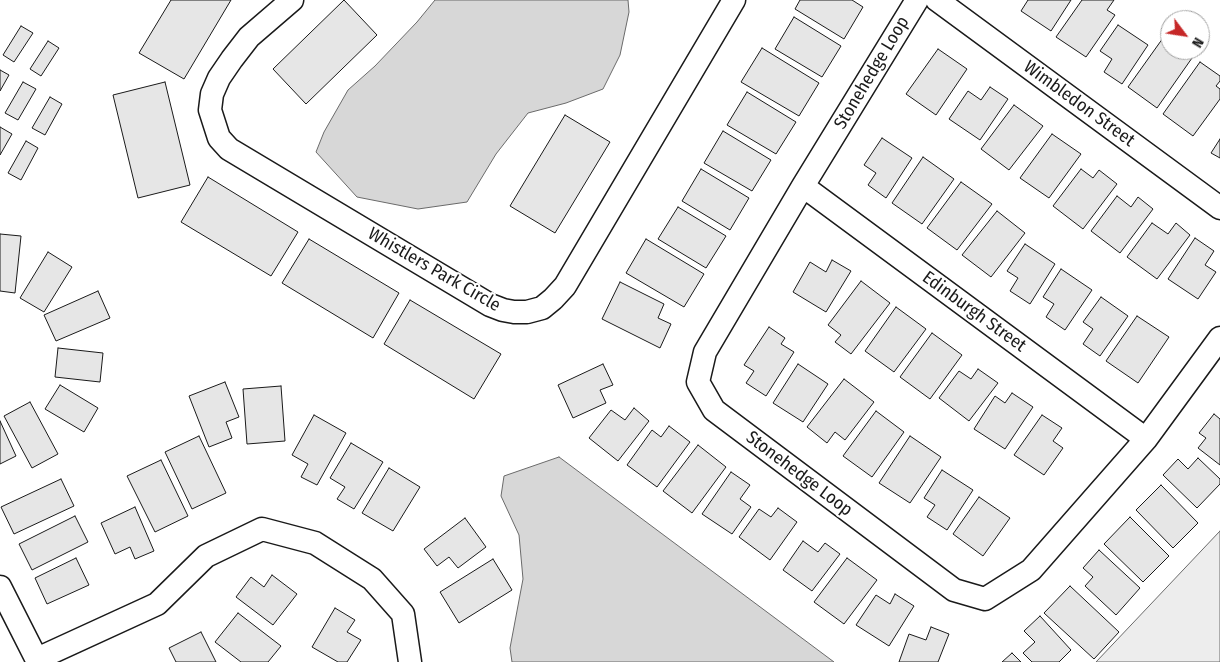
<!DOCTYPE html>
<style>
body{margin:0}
#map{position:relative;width:1220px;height:662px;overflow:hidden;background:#fff;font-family:"Fira Sans Condensed",sans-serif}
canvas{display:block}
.north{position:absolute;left:1160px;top:10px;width:50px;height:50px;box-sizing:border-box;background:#fff;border:1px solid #a3a3a3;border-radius:50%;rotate:121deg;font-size:14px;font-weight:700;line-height:20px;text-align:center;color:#1a1a1a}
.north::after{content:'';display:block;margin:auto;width:18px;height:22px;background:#c62828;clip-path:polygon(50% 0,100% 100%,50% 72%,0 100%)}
</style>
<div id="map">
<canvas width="1220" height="662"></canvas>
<div class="north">N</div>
</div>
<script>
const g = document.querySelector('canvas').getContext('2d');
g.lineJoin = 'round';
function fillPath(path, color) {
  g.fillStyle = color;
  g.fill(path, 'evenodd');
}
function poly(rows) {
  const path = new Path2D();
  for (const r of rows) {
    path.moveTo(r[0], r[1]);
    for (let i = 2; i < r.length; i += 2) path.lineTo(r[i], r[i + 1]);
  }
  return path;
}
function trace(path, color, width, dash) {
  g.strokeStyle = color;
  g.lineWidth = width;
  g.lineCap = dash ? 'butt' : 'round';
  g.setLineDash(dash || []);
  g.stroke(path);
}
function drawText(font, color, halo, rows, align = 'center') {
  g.font = font + ' "Fira Sans Condensed",sans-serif';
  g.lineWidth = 4;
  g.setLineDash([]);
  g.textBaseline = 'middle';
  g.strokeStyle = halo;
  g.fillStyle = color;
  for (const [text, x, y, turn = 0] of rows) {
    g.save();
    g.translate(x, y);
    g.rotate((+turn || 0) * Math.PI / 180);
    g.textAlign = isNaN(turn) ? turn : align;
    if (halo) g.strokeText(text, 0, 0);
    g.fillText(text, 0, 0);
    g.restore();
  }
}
const green = poly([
 [1220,531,1220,662,1096,662,1220,531]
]);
fillPath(green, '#ededed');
trace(green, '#6a6a6a', 1);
const water = poly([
 [435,0,628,0,629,12,620,55,603,89,566,103,528,113,496,154,467,202,418,209,357,197,316,152,324,132,348,90,375,66,417,22,435,0],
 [559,457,834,662,512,662,510,648,523,579,519,535,501,496,504,476,559,457]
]);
fillPath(water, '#d7d7d7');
trace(water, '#6a6a6a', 1);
const building = poly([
 [171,0,231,0,184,79,139,53,171,0],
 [344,0,377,35,306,104,273,69,344,0],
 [800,0,852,0,863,7,844,39,795,9,800,0],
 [1028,0,1071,0,1051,31,1021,11,1028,0],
 [1082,0,1114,0,1107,10,1115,15,1086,57,1056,37,1082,0],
 [794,17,841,46,822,77,775,49,794,17],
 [1118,25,1148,45,1122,84,1104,72,1112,59,1100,51,1118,25],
 [21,26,33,33,14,62,3,55,21,26],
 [1163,38,1170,43,1170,50,1180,50,1192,58,1157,108,1128,87,1163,38],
 [48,41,59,48,41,76,30,69,48,41],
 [762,48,819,83,799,116,741,82,762,48],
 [938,49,967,69,936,115,906,94,938,49],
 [1200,62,1220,76,1220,81,1216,86,1220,89,1220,99,1193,136,1163,114,1200,62],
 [0,70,9,75,0,91,0,70],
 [23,82,36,89,18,120,5,113,23,82],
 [165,82,190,185,138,198,113,95,165,82],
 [990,87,1008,99,980,140,949,119,968,91,981,100,990,87],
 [747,92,796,122,776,154,727,125,747,92],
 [50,97,62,104,45,135,32,128,50,97],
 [1014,105,1043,126,1009,170,981,149,1014,105],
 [565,115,610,142,555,233,510,206,565,115],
 [0,127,12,134,0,155,0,127],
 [723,131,771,160,752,191,704,163,723,131],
 [1052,134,1081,154,1049,198,1020,178,1052,134],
 [882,138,912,158,886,198,868,185,876,173,864,165,882,138],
 [1220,139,1220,158,1211,153,1220,139],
 [26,141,38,148,21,180,8,173,26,141],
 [923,157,954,179,922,224,892,203,923,157],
 [701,169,749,198,730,230,682,201,701,169],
 [1081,169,1093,178,1099,170,1117,184,1083,229,1053,206,1081,169],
 [208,177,298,232,271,276,181,222,208,177],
 [961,182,992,204,957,250,927,228,961,182],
 [1117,196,1131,207,1138,197,1153,209,1120,253,1091,231,1117,196],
 [678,207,726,236,706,268,658,239,678,207],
 [997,211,1025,233,991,277,962,255,997,211],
 [1152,223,1168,234,1176,223,1190,235,1157,279,1127,257,1152,223],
 [0,234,21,236,15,293,0,291,0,234],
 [1195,238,1214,251,1205,265,1216,272,1198,299,1168,279,1195,238],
 [309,239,399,293,373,338,282,283,309,239],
 [646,239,704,274,684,307,626,273,646,239],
 [1025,244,1055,264,1030,304,1010,291,1018,278,1007,271,1025,244],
 [48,252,72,267,44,312,20,298,48,252],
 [832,260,851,271,826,312,793,292,810,262,826,272,832,260],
 [1061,269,1092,290,1065,330,1046,317,1054,304,1043,297,1061,269],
 [861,281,890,303,851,354,835,342,841,335,828,325,861,281],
 [620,282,664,304,658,318,671,324,660,348,602,319,620,282],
 [98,291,110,318,56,341,44,315,98,291],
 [1101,297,1128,316,1100,356,1083,344,1093,329,1083,322,1101,297],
 [410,300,501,354,474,399,384,344,410,300],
 [896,307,926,329,894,372,865,351,896,307],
 [1137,316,1169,337,1138,383,1106,361,1137,316],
 [769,327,785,338,781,344,794,352,766,396,746,383,754,371,744,365,769,327],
 [932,333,962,355,930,399,900,377,932,333],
 [58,348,103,353,100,382,55,377,58,348],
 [603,364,613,385,600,390,606,403,573,418,558,385,603,364],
 [798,364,828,384,803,422,773,403,798,364],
 [978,369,998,383,969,421,939,398,959,371,971,379,978,369],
 [844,379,874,402,845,440,835,432,827,443,807,427,844,379],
 [225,382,239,417,226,422,232,438,209,447,189,396,225,382],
 [60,385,98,408,84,432,45,409,60,385],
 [281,386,285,441,247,444,243,389,281,386],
 [1012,393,1033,407,1005,449,974,429,995,396,1005,403,1012,393],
 [30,402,58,454,32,468,4,416,30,402],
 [634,408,649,421,618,461,589,438,611,410,625,420,634,408],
 [876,411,904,432,872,477,843,456,876,411],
 [1214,414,1220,419,1220,465,1198,448,1206,438,1199,433,1214,414],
 [314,415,346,433,317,485,301,477,308,464,292,455,314,415],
 [1042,415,1062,428,1053,441,1063,448,1044,475,1014,455,1042,415],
 [0,421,16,456,0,464,0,421],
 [669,426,690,442,657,487,627,465,652,430,661,437,669,426],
 [199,436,226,493,192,509,165,452,199,436],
 [910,436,941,457,910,503,879,483,910,436],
 [351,443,383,462,354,509,337,499,345,487,330,478,351,443],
 [698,445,726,467,692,513,663,491,698,445],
 [1198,458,1220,479,1220,484,1197,508,1163,475,1178,459,1188,469,1198,458],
 [161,460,188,516,155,532,127,476,161,460],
 [389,468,420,487,393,531,362,513,389,468],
 [942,470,973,490,947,530,927,517,935,505,924,498,942,470],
 [731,472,750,485,740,499,751,507,732,534,702,514,731,472],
 [61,479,74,506,14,534,1,507,61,479],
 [1161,485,1198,523,1173,548,1136,510,1161,485],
 [979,497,1010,518,983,556,953,534,979,497],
 [135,507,154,551,135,559,130,547,115,554,101,523,135,507],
 [778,508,797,522,770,560,739,537,759,509,771,517,778,508],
 [75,516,88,542,32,570,19,544,75,516],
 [1130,517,1169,556,1143,582,1104,544,1130,517],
 [465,518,486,547,458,568,449,557,437,566,424,549,465,518],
 [803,541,818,552,825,543,840,554,812,591,783,570,803,541],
 [1099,550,1140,588,1116,615,1085,586,1093,577,1083,568,1099,550],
 [76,558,89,585,47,604,35,578,76,558],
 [847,558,877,580,844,624,814,602,847,558],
 [493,559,512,590,459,623,440,592,493,559],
 [272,575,297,594,273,625,236,597,251,577,264,587,272,575],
 [1070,586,1119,632,1094,659,1044,613,1070,586],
 [895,594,914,606,889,646,856,625,876,595,890,604,895,594],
 [335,608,355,620,347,632,361,640,347,662,338,662,312,647,335,608],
 [238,613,281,646,268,662,241,662,215,642,238,613],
 [1040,616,1071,650,1059,662,1032,662,1023,653,1035,642,1024,631,1040,616],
 [931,627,949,634,938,662,899,662,909,634,926,640,931,627],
 [201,632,216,662,176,662,169,648,201,632],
 [1012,653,1021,662,1002,662,1012,653]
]);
fillPath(building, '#e6e6e6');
trace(building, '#1a1a1a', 1);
const minor = poly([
 [292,0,249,37,232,59,219,78,212,94,210,110,219,138,229,149,490,305,503,310,514,312,527,312,542,308,553,299,565,286,734,0],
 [917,0,803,186,705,352,698,382,714,410,954,590,985,599,1031,570,1146,439,1220,338],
 [937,0,1220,208],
 [803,186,1146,439],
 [0,587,38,662],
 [37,659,157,604,206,556,262,529,315,543,372,579,403,614,410,662]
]);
trace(minor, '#1a1a1a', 25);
trace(minor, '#fff', 22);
drawText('18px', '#1a1a1a', '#fff', [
 ["Stonehedge Loop",872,73,-59],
 ["Wimbledon Street",1079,104,36],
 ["Whistlers Park Circle",434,270,30],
 ["Edinburgh Street",974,312,36],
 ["Stonehedge Loop",799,474,37]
]);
</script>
